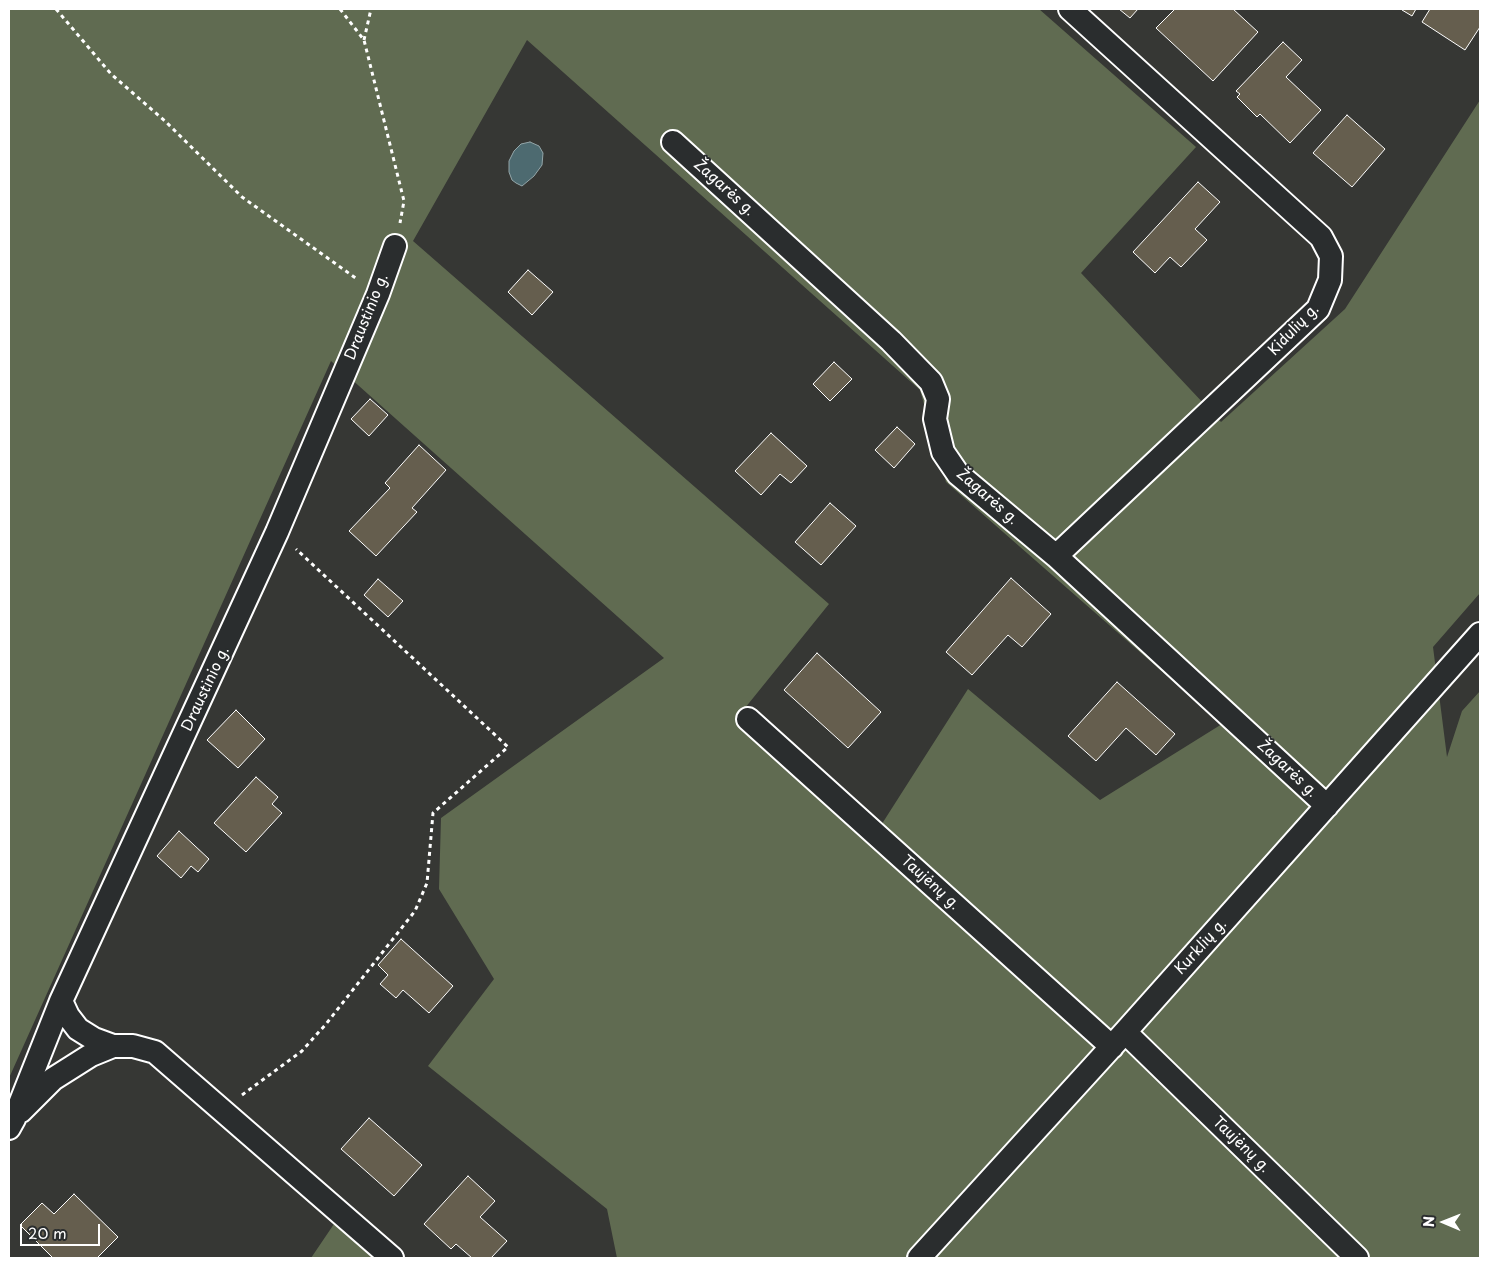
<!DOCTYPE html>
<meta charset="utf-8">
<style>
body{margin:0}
#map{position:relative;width:1489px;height:1267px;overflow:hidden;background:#363734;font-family:"Playpen Sans",sans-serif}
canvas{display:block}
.frame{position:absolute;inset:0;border:10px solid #fff;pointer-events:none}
.north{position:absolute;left:1419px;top:1197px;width:50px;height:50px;-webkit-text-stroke:4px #2a2d2e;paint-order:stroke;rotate:271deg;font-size:14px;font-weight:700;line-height:20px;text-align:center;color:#fff}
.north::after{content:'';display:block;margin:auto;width:18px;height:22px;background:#fff;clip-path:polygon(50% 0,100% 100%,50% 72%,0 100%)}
.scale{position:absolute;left:20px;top:1224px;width:80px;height:22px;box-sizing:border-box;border:2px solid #fff;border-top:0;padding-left:6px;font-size:15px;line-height:18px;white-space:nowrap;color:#fff;-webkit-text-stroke:4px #2a2d2e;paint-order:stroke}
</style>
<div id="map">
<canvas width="1489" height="1267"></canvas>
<div class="frame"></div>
<div class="north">N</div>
<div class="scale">20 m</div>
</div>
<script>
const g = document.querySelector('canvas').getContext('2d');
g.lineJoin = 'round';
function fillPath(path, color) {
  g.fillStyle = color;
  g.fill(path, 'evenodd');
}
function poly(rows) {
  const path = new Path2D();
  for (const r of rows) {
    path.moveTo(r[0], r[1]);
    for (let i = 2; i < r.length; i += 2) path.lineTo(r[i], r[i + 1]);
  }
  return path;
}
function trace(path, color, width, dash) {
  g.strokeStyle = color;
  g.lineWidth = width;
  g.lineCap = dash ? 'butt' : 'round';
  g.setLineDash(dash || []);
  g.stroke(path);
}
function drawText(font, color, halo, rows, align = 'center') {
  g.font = font + ' "Playpen Sans",sans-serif';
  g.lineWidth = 4;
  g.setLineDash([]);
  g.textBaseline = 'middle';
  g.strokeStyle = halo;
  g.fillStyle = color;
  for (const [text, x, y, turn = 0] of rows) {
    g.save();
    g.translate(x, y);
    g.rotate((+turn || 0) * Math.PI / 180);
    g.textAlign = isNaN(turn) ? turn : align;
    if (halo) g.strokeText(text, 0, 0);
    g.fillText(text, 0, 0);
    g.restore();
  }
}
fillPath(poly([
 [9,9,1039,9,1196,147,1081,273,1221,422,1345,309,1480,100,1480,593,1433,647,1447,757,1462,711,1480,691,1480,1258,617,1258,607,1209,428,1066,494,979,439,889,441,818,664,658,331,361,9,1078],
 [527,40,920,390,946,482,1222,724,1100,800,968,689,878,830,745,708,829,604,413,241],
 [334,1224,373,1258,311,1258]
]), '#606b51');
const water = poly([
 [530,142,539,146,543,153,542,165,534,176,522,186,516,183,512,180,509,172,509,161,514,151,521,144,530,142]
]);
fillPath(water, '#4d6a70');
trace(water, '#94a6a9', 1);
const building = poly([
 [1119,9,1138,9,1130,18,1119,9],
 [1175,9,1233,9,1258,32,1213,81,1156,28,1175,9],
 [1403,9,1416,9,1412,16,1402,10,1403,9],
 [1430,9,1480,9,1480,27,1465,50,1422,22,1430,9],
 [1283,42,1302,60,1286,77,1321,110,1290,143,1260,114,1257,117,1237,97,1240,94,1236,91,1283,42],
 [1347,115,1385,149,1352,187,1313,153,1347,115],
 [1198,182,1220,202,1195,229,1207,240,1181,267,1170,257,1155,273,1133,252,1198,182],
 [528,270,553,292,532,315,508,292,528,270],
 [834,362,852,379,830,401,813,384,834,362],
 [370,399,388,415,369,436,351,419,370,399],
 [897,427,915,444,894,468,875,450,897,427],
 [771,433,807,466,791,483,780,474,761,495,735,471,771,433],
 [419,445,446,470,412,508,417,512,376,556,349,531,390,488,385,483,419,445],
 [830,503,856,526,821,565,795,542,830,503],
 [1011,578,1051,614,1022,647,1008,635,972,675,946,652,1011,578],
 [378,579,403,601,388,617,364,595,378,579],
 [817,653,881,712,848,748,784,690,817,653],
 [1117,682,1175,734,1156,755,1126,728,1096,761,1068,736,1117,682],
 [236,710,265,739,238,768,207,740,236,710],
 [256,777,278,797,272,804,282,813,246,852,214,823,256,777],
 [179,831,209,859,198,872,191,866,181,878,157,856,179,831],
 [401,939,453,986,429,1013,403,990,396,998,380,984,388,975,378,965,401,939],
 [369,1118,422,1165,394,1196,341,1149,369,1118],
 [468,1176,495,1201,480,1217,507,1241,491,1258,472,1258,456,1244,451,1249,424,1224,468,1176],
 [74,1194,118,1237,97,1258,53,1258,20,1225,42,1203,54,1214,74,1194]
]);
fillPath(building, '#655e4e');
trace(building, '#fff', 1);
const minor = poly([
 [673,142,891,341,931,382,938,399,935,419,943,452,958,474,1056,556,1327,806],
 [1056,556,1318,309,1330,280,1331,256,1321,237,1070,9],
 [748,719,1112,1047],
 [61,1001,68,1016,78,1029,94,1039,113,1046],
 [1125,1032,1357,1258],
 [21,1111,53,1079,91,1055,113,1046,133,1046,155,1052,392,1258],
 [9,1128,14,1119,61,1001,277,532,378,294,395,246],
 [919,1258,1125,1032,1480,634]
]);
trace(minor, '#fff', 26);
trace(poly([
 [56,9,111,74,165,121,242,197,357,279],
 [340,9,364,40,404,201,400,223],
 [364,40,371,9],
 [242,1095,302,1051,326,1024,415,911,427,883,433,813,508,747,296,549]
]), '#fff', 3, [4, 4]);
trace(minor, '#2a2d2e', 22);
drawText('15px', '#fff', '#2a2d2e', [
 ["Žagarės g.",724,188,42],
 ["Draustinio g.",367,317,-68],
 ["Kidulių g.",1294,330,-46],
 ["Žagarės g.",987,497,41],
 ["Draustinio g.",206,689,-65],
 ["Žagarės g.",1287,769,43],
 ["Taujėnų g.",930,883,42],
 ["Kurklių g.",1201,947,-48],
 ["Taujėnų g.",1241,1145,44]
]);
</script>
